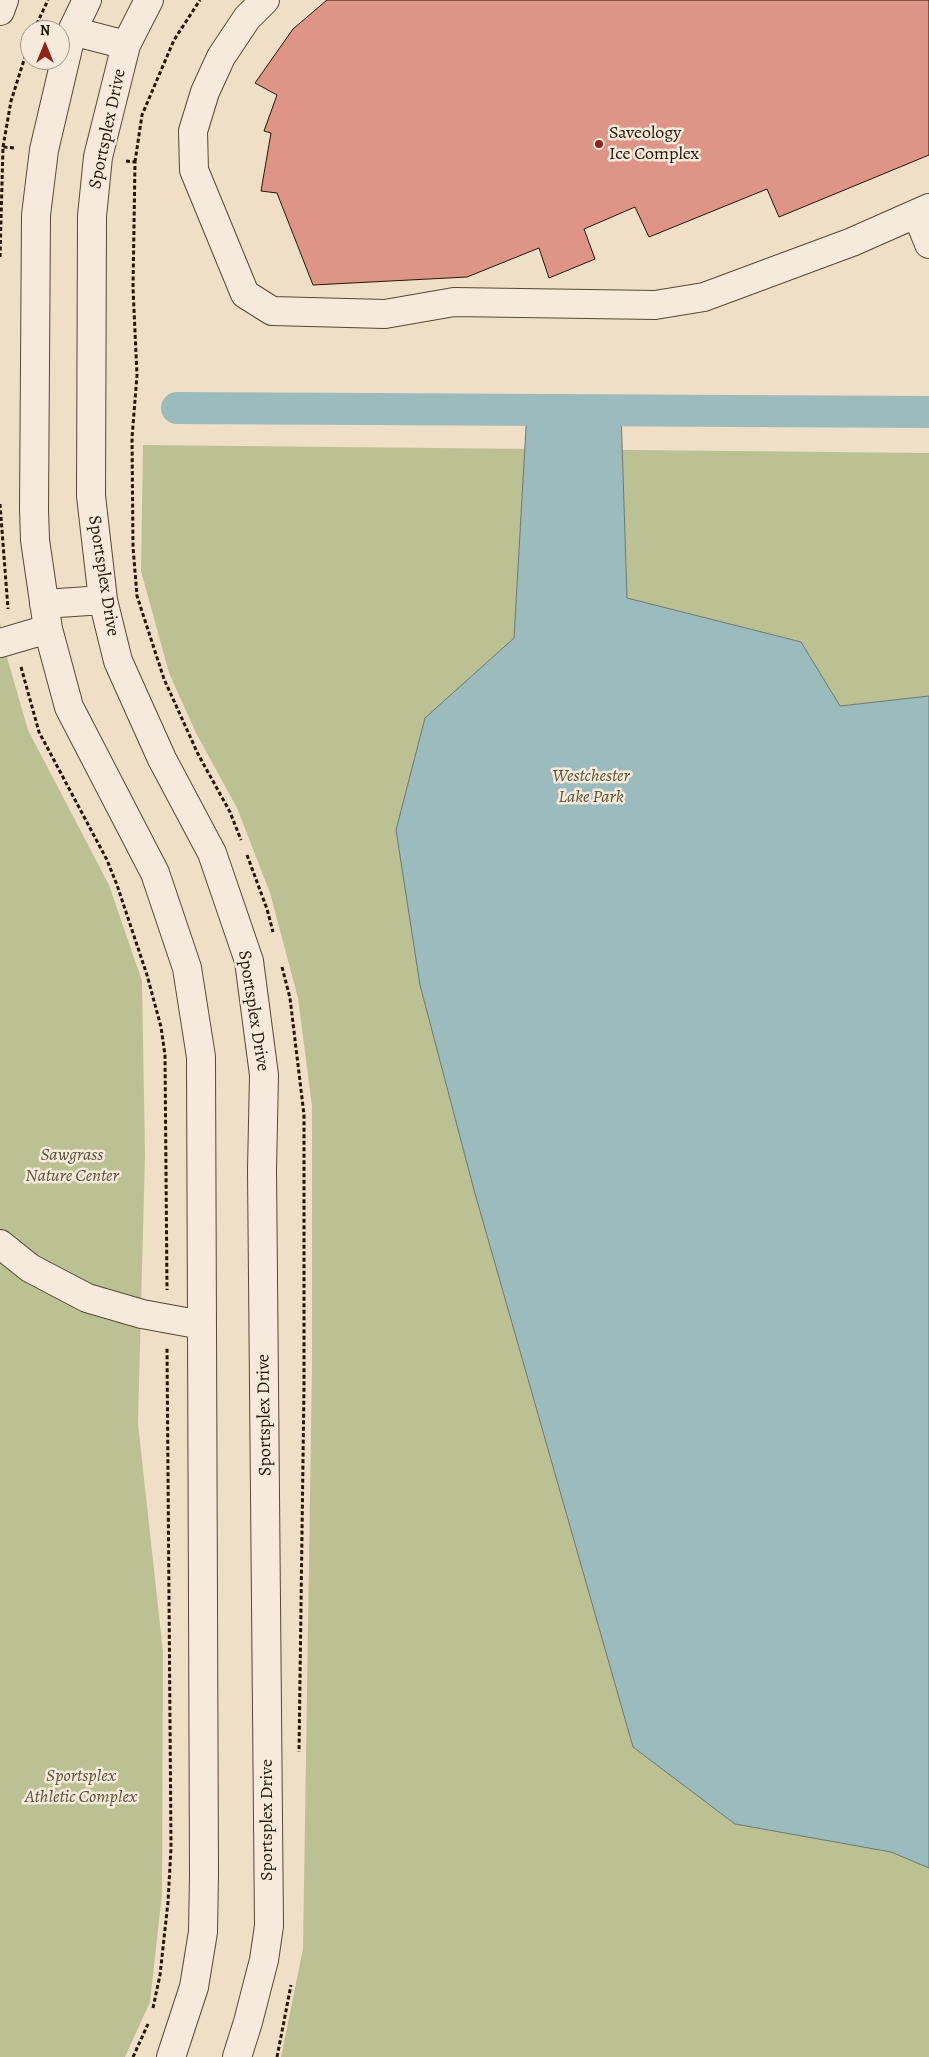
<!DOCTYPE html>
<style>
body{margin:0}
#map{position:relative;width:929px;height:2057px;overflow:hidden;background:#efdfc7;font-family:Alegreya,serif}
canvas{display:block}
.north{position:absolute;left:20px;top:20px;width:50px;height:50px;box-sizing:border-box;background:#f5eadb;border:1px solid #a29585;border-radius:50%;rotate:0deg;font-size:14px;font-weight:700;line-height:20px;text-align:center;color:#251604}
.north::after{content:'';display:block;margin:auto;width:18px;height:22px;background:#8f2418;clip-path:polygon(50% 0,100% 100%,50% 72%,0 100%)}
</style>
<div id="map">
<canvas width="929" height="2057"></canvas>
<div class="north">N</div>
</div>
<script>
const g = document.querySelector('canvas').getContext('2d');
g.lineJoin = 'round';
function fillPath(path, color) {
  g.fillStyle = color;
  g.fill(path, 'evenodd');
}
function poly(rows) {
  const path = new Path2D();
  for (const r of rows) {
    path.moveTo(r[0], r[1]);
    for (let i = 2; i < r.length; i += 2) path.lineTo(r[i], r[i + 1]);
  }
  return path;
}
function trace(path, color, width, dash) {
  g.strokeStyle = color;
  g.lineWidth = width;
  g.lineCap = dash ? 'butt' : 'round';
  g.setLineDash(dash || []);
  g.stroke(path);
}
function drawText(font, color, halo, rows, align = 'center') {
  g.font = font + ' Alegreya,serif';
  g.lineWidth = 5;
  g.setLineDash([]);
  g.textBaseline = 'middle';
  g.strokeStyle = halo;
  g.fillStyle = color;
  for (const [text, x, y, turn = 0] of rows) {
    g.save();
    g.translate(x, y);
    g.rotate((+turn || 0) * Math.PI / 180);
    g.textAlign = isNaN(turn) ? turn : align;
    if (halo) g.strokeText(text, 0, 0);
    g.fillText(text, 0, 0);
    g.restore();
  }
}
fillPath(poly([
 [143,445,929,453,929,2057,281,2057,303,1949,312,1368,312,1106,298,998,270,893,237,808,196,733,169,673,141,571],
 [0,622,4,647,28,730,109,885,142,981,145,1154,138,1424,163,1652,162,1894,150,2002,125,2057,0,2057]
]), '#bcc193');
const water = poly([
 [527,410,621,411,627,598,801,642,840,706,929,696,929,1868,891,1852,735,1824,633,1747,474,1190,420,985,396,830,425,718,514,638,527,410]
]);
fillPath(water, '#9cbbbd');
trace(water, '#6c7973', 1);
trace(poly([
 [177,408,929,412]
]), '#9cbbbd', 32);
const building = poly([
 [327,0,929,0,929,155,779,217,767,189,649,237,635,207,584,229,595,259,549,278,539,248,467,277,313,285,277,193,261,191,271,133,264,131,277,95,255,83,293,29,327,0]
]);
fillPath(building, '#de9588');
trace(building, '#251604', 1);
const minor = poly([
 [87,0,72,31,44,150,36,215,34,509,35,540,48,629,69,707,155,873,187,968,201,1057,204,1875,203,1932,194,1987,171,2057],
 [149,0,126,45,98,157,92,216,91,496,103,600,118,661,162,759,212,853,249,961,264,1075,262,1170,269,1926,264,1960,248,2022,237,2057],
 [265,0,247,18,221,57,205,92,193,131,194,170,245,294,272,311,385,314,454,302,655,305,704,297,852,242,929,208],
 [0,11,4,0],
 [72,31,126,45],
 [917,214,929,244],
 [44,604,103,600],
 [0,643,48,629],
 [0,1244,30,1268,87,1298,142,1314,202,1325]
]);
trace(minor, '#584835', 30);
trace(poly([
 [34,30,48,0],
 [3,147,11,101,30,41],
 [126,161,135,162,133,288,137,375,132,438,133,547,137,596,164,679,198,754,230,812,241,840],
 [135,162,142,115,174,40,200,0],
 [0,257,3,147,15,148],
 [0,504,8,609],
 [21,667,39,732,107,860,117,885,147,975,161,1027,165,1055,167,1290],
 [247,855,267,909,273,932],
 [282,967,290,998,304,1115,304,1387,299,1752],
 [153,2008,160,1975,168,1902,171,1848,167,1348],
 [133,2057,148,2024],
 [277,2057,291,1985]
]), '#251604', 3, [4, 2.5]);
trace(minor, '#f5eadb', 28);
for (const [x, y, r, color] of [
 [599,144,5,"#8f2418"]
]) {
  const dot = new Path2D();
  dot.arc(x, y, r, 0, 2 * Math.PI);
  g.fillStyle = color;
  g.fill(dot);
  trace(dot, '#f5eadb', 2);
}
drawText('18px', '#251604', '#f5eadb', [
 ["Sportsplex Drive",108,129,-78],
 ["Sportsplex Drive",103,576,81],
 ["Sportsplex Drive",253,1011,81],
 ["Sportsplex Drive",265,1415,-91],
 ["Sportsplex Drive",268,1820,-90]
]);
drawText('18px', '#251604', '#f5eadb', [
 ["Saveology",609,134],
 ["Ice Complex",609,155]
], 'left');
drawText('italic 18px', '#5a5236', '#f5eadb', [
 ["Westchester",591,777],
 ["Lake Park",591,798],
 ["Sawgrass",72,1156],
 ["Nature Center",72,1177],
 ["Sportsplex",81,1777],
 ["Athletic Complex",81,1798]
]);
</script>
